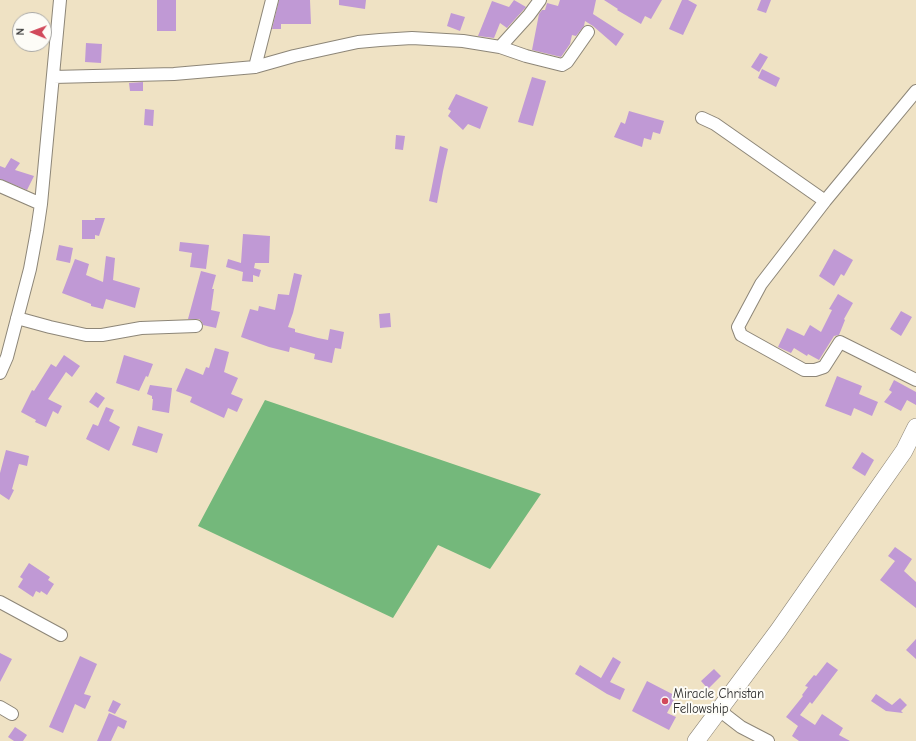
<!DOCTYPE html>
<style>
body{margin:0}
#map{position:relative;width:916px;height:741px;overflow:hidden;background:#efe2c4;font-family:"Comic Neue",sans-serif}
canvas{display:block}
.north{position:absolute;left:12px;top:12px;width:40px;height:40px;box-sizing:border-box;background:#fdfcf7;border:1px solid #a9a8a5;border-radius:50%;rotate:271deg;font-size:11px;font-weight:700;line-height:16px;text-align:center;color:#2b2b2b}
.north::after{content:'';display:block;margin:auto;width:14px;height:18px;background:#d1495b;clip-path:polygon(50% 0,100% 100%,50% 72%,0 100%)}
</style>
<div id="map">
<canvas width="916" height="741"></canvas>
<div class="north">N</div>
</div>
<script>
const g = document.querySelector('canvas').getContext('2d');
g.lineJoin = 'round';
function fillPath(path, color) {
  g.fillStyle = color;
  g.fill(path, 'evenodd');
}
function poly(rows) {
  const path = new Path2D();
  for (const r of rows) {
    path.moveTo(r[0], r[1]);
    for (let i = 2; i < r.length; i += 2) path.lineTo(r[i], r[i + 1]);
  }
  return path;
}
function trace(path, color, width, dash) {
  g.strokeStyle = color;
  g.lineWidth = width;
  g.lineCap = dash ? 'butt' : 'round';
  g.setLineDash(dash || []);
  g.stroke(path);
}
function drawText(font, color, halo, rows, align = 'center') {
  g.font = font + ' "Comic Neue",sans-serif';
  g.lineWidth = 4;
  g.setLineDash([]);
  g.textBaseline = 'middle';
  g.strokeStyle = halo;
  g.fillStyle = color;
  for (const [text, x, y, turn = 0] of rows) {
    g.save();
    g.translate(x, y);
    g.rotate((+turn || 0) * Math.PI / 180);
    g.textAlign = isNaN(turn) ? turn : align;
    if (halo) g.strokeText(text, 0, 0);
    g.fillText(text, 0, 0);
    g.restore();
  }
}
fillPath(poly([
 [265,400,541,494,490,569,438,545,393,618,198,526]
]), '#74b87b');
fillPath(poly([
 [157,0,176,0,176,31,157,31],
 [279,0,310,0,311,24,281,24,281,29,272,29],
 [339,0,366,0,365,9,339,5],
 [514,0,526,7,507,28,500,23,494,38,478,36,492,1,509,7],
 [560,0,596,0,593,14,624,34,616,46,593,26,585,21,584,26,576,36,572,35,570,44,561,57,532,50,539,14,542,10,545,10,547,3,558,6],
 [604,0,662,0,651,19,645,16,641,24,617,10,618,9],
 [682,0,688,0,697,5,683,35,669,29],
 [761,0,771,0,766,13,757,10],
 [451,13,465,17,460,31,447,26],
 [86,43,102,44,101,63,85,62],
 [760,53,768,57,759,72,751,67],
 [762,69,780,78,776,87,758,78],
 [532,77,546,81,533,126,518,122],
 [143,82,143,91,130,91,129,83],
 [456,94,488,107,480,129,468,124,463,130,448,116,451,111,448,109],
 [145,109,154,110,153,126,144,125],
 [629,111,664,121,660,134,653,132,651,140,644,138,642,147,614,137,621,122,625,124],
 [396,135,405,136,403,150,395,149],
 [440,146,448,149,443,171,437,203,429,201],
 [11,158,20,163,15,170,34,176,27,190,0,179,0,166,5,168],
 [95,218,105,218,99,236,95,235,95,239,82,239,82,220,95,220],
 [243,234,270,236,269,263,255,263,254,268,261,270,259,277,253,275,253,282,242,281,243,272,226,267,228,259,241,263],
 [180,242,209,245,206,269,190,267,192,253,179,251],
 [59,245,73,248,70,263,56,260],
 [834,249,853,260,844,276,841,274,834,286,819,276],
 [106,256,115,258,113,280,140,288,135,308,106,299,103,309,91,306,91,304,62,293,75,259,89,264,86,275,103,282],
 [201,271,216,275,212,289,214,289,211,310,220,312,216,328,203,325,202,322,199,319,188,319],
 [294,273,302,275,293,313,288,327,295,329,295,332,318,338,328,340,330,329,344,332,341,349,335,348,332,363,314,359,315,354,290,347,289,352,269,347,241,337,250,309,258,311,259,306,275,310,278,294,289,295],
 [838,294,853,303,844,319,845,320,839,335,834,336,819,360,808,354,807,356,794,348,791,353,778,347,787,328,804,336,810,325,821,332,832,310,829,309],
 [901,311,912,317,901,336,890,329],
 [390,313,391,327,380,328,379,314],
 [215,348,229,352,224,372,238,378,231,394,243,399,237,412,228,408,224,418,190,402,192,397,176,391,186,368,203,375,206,367,209,368],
 [64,355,80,366,72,377,66,372,48,399,62,406,58,414,53,411,46,427,35,422,36,420,21,412,32,390,34,391,51,364,56,367],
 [124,355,153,364,148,377,146,376,139,391,116,383],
 [837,376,862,386,859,394,878,402,872,416,854,408,851,416,825,406],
 [894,380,916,392,916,405,907,400,901,411,884,402,892,392,889,390],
 [150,385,172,388,169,413,152,410,153,399,152,399,152,396,147,394],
 [96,392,105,398,98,408,89,402],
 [106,407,114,410,109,421,120,427,109,451,86,439,93,424,98,426],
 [138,426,163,434,157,453,132,445],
 [6,450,29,456,27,466,19,464,12,489,14,490,9,500,0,494,0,473],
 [862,452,874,460,865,476,852,468],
 [895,547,912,559,904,571,916,582,916,608,880,580,895,561,888,556],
 [29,563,50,577,48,580,54,584,47,595,41,591,40,593,36,591,33,597,18,587,23,579,20,577],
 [916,639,916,659,906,650],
 [0,653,12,659,0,682],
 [80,656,97,664,84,694,91,696,85,709,75,704,63,733,49,727],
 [613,657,621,662,610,682,625,689,620,700,607,694,575,674,580,665,601,678],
 [827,662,838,670,812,704,810,702,800,715,815,725,822,714,843,728,839,735,850,741,799,741,792,736,798,726,786,717,803,696,802,695,808,687,805,686,814,675,816,676],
 [714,669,721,676,708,689,701,681],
 [647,681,676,696,667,713,676,717,669,730,632,711],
 [876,694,892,705,900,698,907,705,901,711,903,713,886,711,871,701],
 [113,700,121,704,115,714,108,711],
 [109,713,127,721,124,729,118,726,111,741,97,741],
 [15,727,27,735,23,741,14,741,8,737]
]), '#c099d5');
const street = poly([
 [500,47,526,56,562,65,567,62,588,32],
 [255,67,272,0],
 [53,77,174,74,255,67,294,56,358,42,380,40,412,38,463,41,500,47,529,15,540,0],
 [702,118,715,124,825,201,916,91],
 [0,186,41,204],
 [825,201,761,284,738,327,741,335,804,370,815,370,824,367,840,342,916,380],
 [17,318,50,327,86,335,102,335,141,328,196,326],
 [0,373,7,357,30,269,37,231,41,204,60,0],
 [0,602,61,635],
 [0,707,12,714],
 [719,710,741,727,768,741]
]);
const secondary = poly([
 [696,741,778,631,871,498,904,451,916,427]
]);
trace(street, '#8d8678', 14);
trace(secondary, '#8d8678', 18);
trace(street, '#fff', 12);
trace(secondary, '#fff', 17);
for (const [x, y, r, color] of [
 [665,701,4,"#d1495b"]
]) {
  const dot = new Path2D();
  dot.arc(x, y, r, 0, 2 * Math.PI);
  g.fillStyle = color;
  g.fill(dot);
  trace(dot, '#fdfcf7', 1.5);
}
drawText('13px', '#2b2b2b', '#fdfcf7', [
 ["Miracle Christan",673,694],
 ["Fellowship",673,709]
], 'left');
</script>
